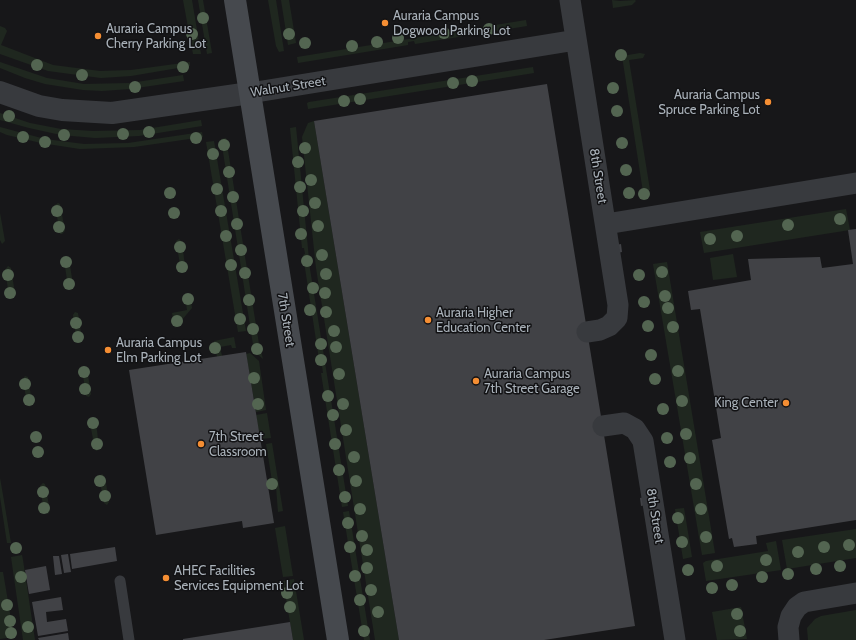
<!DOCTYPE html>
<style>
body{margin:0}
canvas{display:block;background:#171719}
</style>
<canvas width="856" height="640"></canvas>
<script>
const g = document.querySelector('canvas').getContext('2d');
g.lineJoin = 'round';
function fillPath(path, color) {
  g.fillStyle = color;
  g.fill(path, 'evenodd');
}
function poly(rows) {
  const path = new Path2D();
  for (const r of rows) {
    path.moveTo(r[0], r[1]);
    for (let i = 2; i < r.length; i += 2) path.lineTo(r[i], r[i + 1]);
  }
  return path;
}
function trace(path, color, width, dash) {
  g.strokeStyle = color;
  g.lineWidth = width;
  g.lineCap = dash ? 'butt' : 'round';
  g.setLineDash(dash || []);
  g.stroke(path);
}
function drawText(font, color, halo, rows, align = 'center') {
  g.font = font + ' Cabin,sans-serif';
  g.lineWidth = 3;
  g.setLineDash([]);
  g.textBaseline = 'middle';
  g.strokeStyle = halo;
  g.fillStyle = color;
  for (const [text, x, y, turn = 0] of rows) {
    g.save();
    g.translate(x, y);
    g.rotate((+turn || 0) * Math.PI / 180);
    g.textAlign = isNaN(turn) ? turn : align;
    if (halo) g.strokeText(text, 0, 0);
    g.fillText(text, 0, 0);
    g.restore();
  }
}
fillPath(poly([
 [183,0,192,0,201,54,193,54],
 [198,0,203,0,212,53,207,54],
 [268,0,276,0,284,51,279,52,276,46],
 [281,0,289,0,296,43,288,45],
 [612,0,620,1,635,0,636,1,632,5,613,8],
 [526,20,527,26,415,44,414,41,408,42,408,45,298,63,297,57],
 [0,26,5,28,7,31,1,45,53,65,100,71,131,70,190,62,190,66,131,76,101,78,48,71,0,54],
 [640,53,645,54,643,58,629,60,650,190,643,192,622,56],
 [0,62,47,78,84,84,130,83,183,75,184,81,130,89,102,91,83,90,45,84,25,78,0,68],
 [533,67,534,73,308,109,307,103,309,102],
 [0,113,30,123,61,129,93,131,140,130,201,120,202,126,139,136,95,138,61,135,29,128,0,120],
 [314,121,399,640,375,640,316,268,302,137,308,123],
 [0,127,45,139,84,144,128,143,202,132,203,137,134,147,80,149,41,143,7,135,0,132],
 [296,127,310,269,348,506,342,507,321,373,323,373,322,366,320,366,303,255,305,254,304,248,302,248,290,128],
 [226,138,259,344,263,359,254,351,221,139],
 [214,141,246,331,238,332,206,142],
 [58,203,60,204,65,231,62,234,60,234,55,205],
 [846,209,850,230,704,253,700,232],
 [0,213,5,241,2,244,0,240],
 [179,239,182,242,185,267,183,271,181,270,176,241],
 [733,254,737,277,713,280,710,258],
 [67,257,69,259,73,285,71,289,68,286,64,260],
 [667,262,715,553,702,555,653,264],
 [8,266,11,268,15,294,12,298,9,295,5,270],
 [187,294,190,295,192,308,175,328,172,313,187,310,185,296],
 [75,312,78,313,82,340,80,343,77,342,73,315],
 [234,337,236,348,232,348,231,345,220,347,222,356,217,357,214,341],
 [250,353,259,361,266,410,256,412,246,354],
 [83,366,87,369,91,394,89,397,86,396,82,368],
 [25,376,28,377,32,403,30,407,27,404,23,379],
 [267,413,271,438,260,439,256,415],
 [92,420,96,422,99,448,97,451,95,450,90,423],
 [272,443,283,511,278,512,276,487,273,487,266,444],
 [102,474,105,477,109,502,107,505,104,503,99,477],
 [0,478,3,495,11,543,7,543,0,497],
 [43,483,45,484,50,511,48,514,44,512,40,486],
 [684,508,692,557,683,559,675,509],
 [349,511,370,640,364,640,343,512],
 [285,526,293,576,283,577,275,528],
 [856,529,856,558,787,569,782,540],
 [776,541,781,570,706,581,703,563,706,561,768,551,766,543],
 [22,555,23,560,35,640,23,640,11,557],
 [0,572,3,572,14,637,0,639],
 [294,579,304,640,293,640,283,581],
 [741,607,747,639,717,640,712,612],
 [856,610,856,640,808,640,807,628,815,619,821,616]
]), '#1f271f');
fillPath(poly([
 [547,84,635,626,544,640,399,640,314,121],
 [856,229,856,520,756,536,757,544,734,547,732,538,729,539,712,440,721,438,700,309,691,310,688,291,751,280,748,259,820,257,822,268,853,264,848,230],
 [621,244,622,252,617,253,616,245],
 [246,352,274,523,243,528,242,521,156,535,129,370],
 [645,497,646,505,641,506,640,498],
 [115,547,117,561,72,569,70,554],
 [68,554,71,572,64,573,61,555],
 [53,556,59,556,62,574,55,575],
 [46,566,50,590,29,594,25,570],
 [61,597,63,610,46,612,47,622,66,619,68,631,38,636,32,602],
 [290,622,293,640,183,640,183,639],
 [68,633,69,640,39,640,38,638]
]), '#414246');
trace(poly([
 [120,581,129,640]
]), '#383a3e', 11);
trace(poly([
 [570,0,618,305,617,318,609,326,600,330,587,332],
 [250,93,576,40],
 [606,224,856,183],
 [603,426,624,423,635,429,643,441,675,640],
 [789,640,788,627,791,616,797,607,804,602,856,593]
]), '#383a3e', 21);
trace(poly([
 [0,92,39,106,62,110,112,113,250,93]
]), '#383a3e', 22);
trace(poly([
 [235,0,338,640]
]), '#46494e', 22);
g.fillStyle = '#536551';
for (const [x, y] of [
 [203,18],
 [489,29],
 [444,33],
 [192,34],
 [289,34],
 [398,38],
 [377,42],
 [305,43],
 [352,46],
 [621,55],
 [37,65],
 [183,67],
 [82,75],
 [472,81],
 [453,83],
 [135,87],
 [613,88],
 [360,99],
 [344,101],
 [617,111],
 [9,116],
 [149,132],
 [123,134],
 [64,135],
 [23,137],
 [196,138],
 [45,142],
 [622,143],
 [224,145],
 [305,148],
 [213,154],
 [298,162],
 [626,170],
 [229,172],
 [311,180],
 [300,187],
 [217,189],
 [170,193],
 [629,193],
 [644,194],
 [233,197],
 [315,203],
 [57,211],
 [221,211],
 [303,211],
 [174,213],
 [840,219],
 [237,224],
 [788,225],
 [318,226],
 [59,227],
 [301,234],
 [226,236],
 [737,236],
 [710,239],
 [180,247],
 [241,250],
 [322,255],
 [307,261],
 [66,262],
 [231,265],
 [182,267],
 [662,272],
 [245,273],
 [326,274],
 [8,275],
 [639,275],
 [69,284],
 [313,288],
 [10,293],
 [325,293],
 [665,296],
 [188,299],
 [249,300],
 [644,302],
 [668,308],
 [310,310],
 [326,312],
 [240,319],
 [177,321],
 [76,323],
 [648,326],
 [673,327],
 [253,329],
 [334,331],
 [78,337],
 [321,344],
 [336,347],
 [215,348],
 [257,349],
 [651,355],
 [321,360],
 [678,371],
 [84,372],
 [339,374],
 [254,378],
 [655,379],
 [25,384],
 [85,389],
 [328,396],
 [29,400],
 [682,401],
 [258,404],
 [343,404],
 [663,409],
 [333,415],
 [93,423],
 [346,430],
 [686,434],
 [36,437],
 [667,438],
 [97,444],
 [335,444],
 [38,452],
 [354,457],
 [690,458],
 [670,462],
 [339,470],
 [100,481],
 [356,481],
 [272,484],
 [696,484],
 [43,492],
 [105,496],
 [345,497],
 [44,508],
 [360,509],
 [701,509],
 [678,518],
 [348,523],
 [362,536],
 [706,537],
 [682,542],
 [849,545],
 [350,547],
 [824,547],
 [16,548],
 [367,550],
 [798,552],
 [766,560],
 [717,566],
 [840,566],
 [367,568],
 [816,569],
 [688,570],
 [788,574],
 [355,576],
 [21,577],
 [762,577],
 [732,585],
 [712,588],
 [371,590],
 [287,593],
 [360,600],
 [7,605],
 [290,607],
 [378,612],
 [737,614],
 [10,621],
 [28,627],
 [364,631],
 [740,631],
 [11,633]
]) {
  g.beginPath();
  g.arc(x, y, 6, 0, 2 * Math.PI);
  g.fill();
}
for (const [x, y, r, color] of [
 [385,23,4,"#f58e33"],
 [98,36,4,"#f58e33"],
 [768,102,4,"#f58e33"],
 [428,320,4,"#f58e33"],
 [108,350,4,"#f58e33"],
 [476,381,4,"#f58e33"],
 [786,403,4,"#f58e33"],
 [201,444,4,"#f58e33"],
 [166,578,4,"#f58e33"]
]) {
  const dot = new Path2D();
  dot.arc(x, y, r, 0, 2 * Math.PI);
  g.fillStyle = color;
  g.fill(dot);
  trace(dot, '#121214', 1.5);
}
drawText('13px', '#a9b1b9', '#121214', [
 ["Auraria Campus",393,16],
 ["Dogwood Parking Lot",393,31],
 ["Auraria Campus",106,29],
 ["Cherry Parking Lot",106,44],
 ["Auraria Campus",760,95,"right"],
 ["Spruce Parking Lot",760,110,"right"],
 ["Auraria Higher",436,313],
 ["Education Center",436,328],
 ["Auraria Campus",116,343],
 ["Elm Parking Lot",116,358],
 ["Auraria Campus",484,374],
 ["7th Street Garage",484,389],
 ["King Center",778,403,"right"],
 ["7th Street",209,437],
 ["Classroom",209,452],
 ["AHEC Facilities",174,571],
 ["Services Equipment Lot",174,586]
], 'left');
drawText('13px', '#a9b1b9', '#121214', [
 ["Walnut Street",288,87,-9],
 ["8th Street",598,176,81],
 ["7th Street",286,320,81],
 ["8th Street",655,516,81]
]);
</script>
